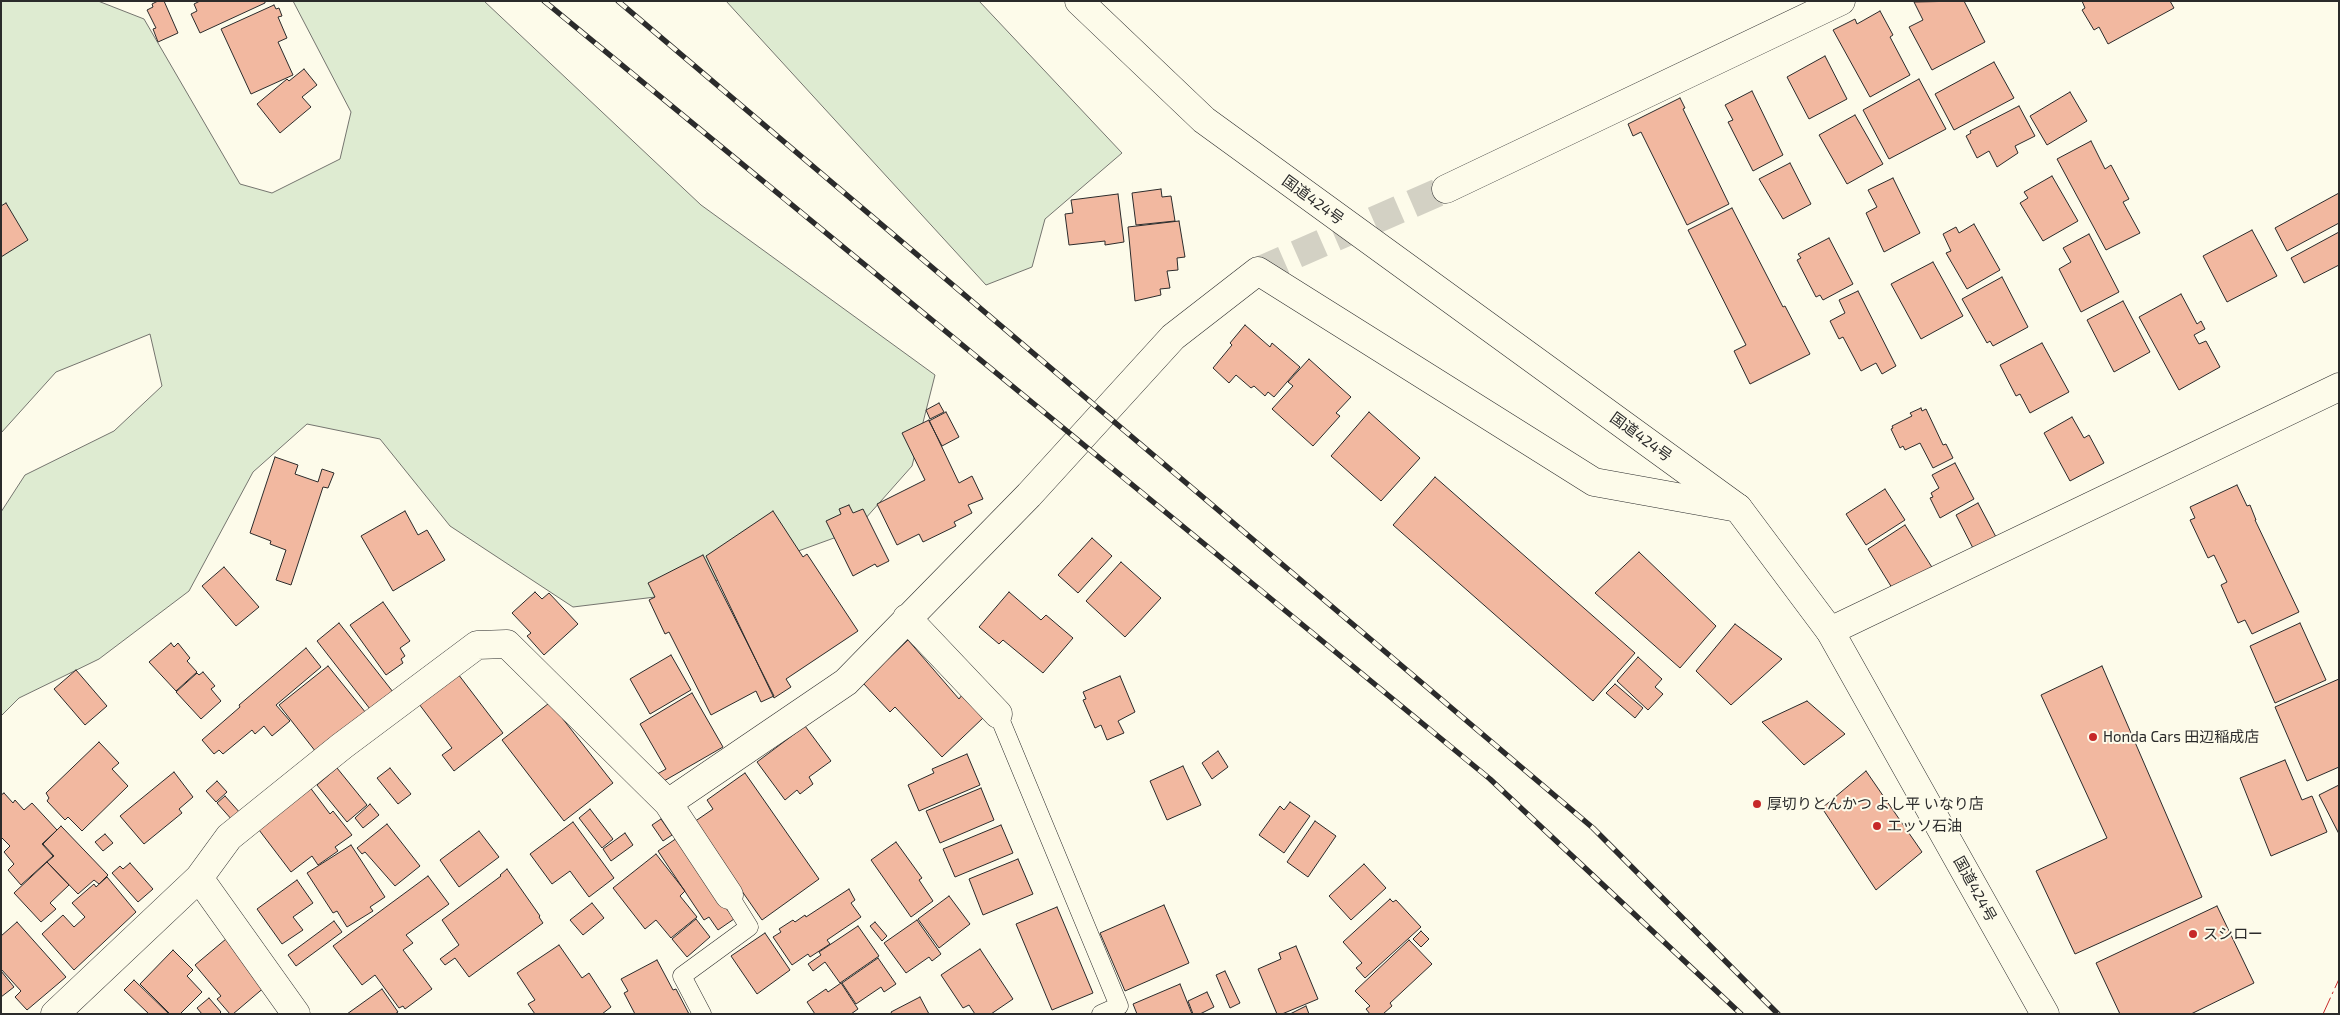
<!DOCTYPE html>
<meta charset="utf-8">
<style>
body{margin:0}
#map{position:relative;width:2340px;height:1015px;overflow:hidden;background:#fdfbea;font-family:"Exo 2",sans-serif}
canvas{display:block}
.frame{position:absolute;inset:0;border:2px solid #2b2b2b;pointer-events:none}
</style>
<div id="map">
<canvas width="2340" height="1015"></canvas>
<div class="frame"></div>
</div>
<script>
const g = document.querySelector('canvas').getContext('2d');
g.lineJoin = 'round';
function fillPath(path, color) {
  g.fillStyle = color;
  g.fill(path, 'evenodd');
}
function poly(rows) {
  const path = new Path2D();
  for (const r of rows) {
    path.moveTo(r[0], r[1]);
    for (let i = 2; i < r.length; i += 2) path.lineTo(r[i], r[i + 1]);
  }
  return path;
}
function trace(path, color, width, dash) {
  g.strokeStyle = color;
  g.lineWidth = width;
  g.lineCap = dash ? 'butt' : 'round';
  g.setLineDash(dash || []);
  g.stroke(path);
}
function drawText(font, color, halo, rows, align = 'center') {
  g.font = font + ' "Exo 2","Noto Sans JP",sans-serif';
  g.lineWidth = 4;
  g.setLineDash([]);
  g.textBaseline = 'middle';
  g.strokeStyle = halo;
  g.fillStyle = color;
  for (const [text, x, y, turn = 0] of rows) {
    g.save();
    g.translate(x, y);
    g.rotate((+turn || 0) * Math.PI / 180);
    g.textAlign = isNaN(turn) ? turn : align;
    if (halo) g.strokeText(text, 0, 0);
    g.fillText(text, 0, 0);
    g.restore();
  }
}
const green = poly([
 [1,1,98,1,144,19,240,184,272,193,340,159,351,112,293,1,484,1,701,205,935,375,912,466,857,528,845,534,680,594,573,607,450,526,380,439,307,424,253,472,189,591,99,659,19,698,1,716,1,512,25,475,114,431,162,386,150,334,56,372,1,433,1,1],
 [726,1,979,1,1122,153,1045,219,1032,267,986,285,726,1]
]);
fillPath(green, '#deebd1');
trace(green, '#74746e', 1);
const building = poly([
 [158,1,164,1,178,33,158,42,153,29,156,28,147,10,153,7,152,4,158,1],
 [200,1,265,1,265,3,200,33,191,14,197,11,194,4,200,1],
 [1964,1,1985,42,1932,70,1909,27,1923,20,1914,2,1964,1],
 [2082,1,2170,1,2174,8,2108,44,2099,27,2094,30,2082,10,2085,8,2082,1],
 [274,5,276,9,279,8,282,16,278,17,287,38,278,42,293,75,251,94,221,29,274,5],
 [1880,11,1893,35,1890,37,1910,75,1870,97,1833,30,1855,19,1857,24,1880,11],
 [1825,56,1847,99,1809,119,1787,77,1825,56],
 [1994,62,2014,98,1954,130,1935,94,1994,62],
 [304,69,317,85,302,97,311,107,280,133,257,104,287,79,289,81,304,69],
 [1919,79,1946,129,1889,159,1863,110,1919,79],
 [1752,91,1783,155,1753,171,1728,122,1733,120,1725,105,1752,91],
 [2070,92,2087,121,2047,145,2030,116,2070,92],
 [1680,98,1685,108,1683,109,1729,204,1687,225,1641,132,1633,136,1628,124,1680,98],
 [2019,106,2035,136,2015,146,2018,153,1997,167,1989,151,1977,158,1966,136,1971,133,1970,131,2019,106],
 [1855,115,1883,164,1847,184,1819,135,1855,115],
 [2091,141,2105,169,2111,165,2129,199,2123,202,2140,233,2106,250,2057,159,2091,141],
 [1790,163,1811,204,1783,219,1759,179,1790,163],
 [2052,176,2078,221,2043,241,2020,203,2028,198,2024,192,2052,176],
 [1893,178,1920,233,1884,252,1866,213,1877,207,1868,190,1893,178],
 [1161,189,1162,197,1171,196,1175,221,1136,225,1132,193,1161,189],
 [2339,193,2339,223,2287,251,2275,228,2339,193],
 [1118,194,1124,242,1105,245,1105,241,1069,245,1065,214,1073,213,1071,200,1118,194],
 [6,203,28,240,1,257,1,206,6,203],
 [1732,208,1783,307,1785,306,1810,354,1750,384,1734,351,1746,345,1688,230,1732,208],
 [1179,221,1185,257,1177,258,1178,270,1167,271,1170,288,1160,289,1161,295,1135,301,1128,227,1179,221],
 [1974,224,2000,270,1967,289,1946,253,1951,251,1943,234,1956,227,1959,233,1974,224],
 [2252,230,2277,276,2227,302,2203,256,2252,230],
 [2339,232,2339,265,2304,283,2291,258,2339,232],
 [2089,234,2119,292,2081,312,2059,269,2071,262,2063,248,2089,234],
 [1829,238,1853,284,1823,300,1820,295,1816,297,1797,260,1801,258,1798,254,1829,238],
 [1933,262,1963,316,1921,339,1891,284,1933,262],
 [2002,277,2028,327,1993,346,1990,341,1987,343,1962,299,2002,277],
 [1858,291,1896,366,1882,374,1876,363,1861,371,1843,337,1839,339,1830,321,1845,313,1839,300,1858,291],
 [2181,294,2197,324,2201,321,2205,329,2194,335,2199,344,2206,341,2220,367,2179,390,2139,317,2181,294],
 [2123,301,2150,352,2114,372,2087,320,2123,301],
 [1245,325,1270,347,1272,343,1300,367,1274,397,1268,392,1265,396,1254,386,1251,388,1236,375,1229,383,1213,368,1232,345,1230,343,1245,325],
 [2042,343,2069,392,2030,413,2020,394,2016,396,2000,365,2042,343],
 [1309,359,1351,397,1336,413,1340,416,1313,446,1272,409,1293,386,1288,382,1309,359],
 [939,403,944,412,930,419,926,410,939,403],
 [1921,408,1922,411,1926,409,1943,445,1946,444,1953,458,1933,468,1920,443,1905,450,1903,446,1900,448,1891,429,1893,428,1892,426,1912,416,1910,413,1921,408],
 [946,412,959,437,942,446,929,421,946,412],
 [1369,412,1420,458,1381,501,1331,456,1369,412],
 [2072,417,2084,438,2089,435,2104,463,2070,481,2044,433,2072,417],
 [929,420,959,483,972,476,983,499,968,505,972,513,954,522,956,526,923,542,919,534,897,545,877,504,925,480,902,433,929,420],
 [275,457,298,465,295,474,318,482,322,469,334,473,328,488,323,487,291,585,276,580,286,550,270,544,271,541,250,533,275,457],
 [1955,463,1974,499,1940,518,1930,498,1933,497,1931,493,1939,488,1932,475,1955,463],
 [1435,477,1635,653,1593,701,1393,525,1435,477],
 [2237,485,2247,506,2250,505,2256,520,2255,520,2299,612,2252,634,2245,620,2238,623,2221,585,2227,582,2214,555,2208,558,2190,520,2195,518,2190,507,2237,485],
 [1885,489,1905,520,1866,545,1846,514,1885,489],
 [1978,503,1996,537,1976,554,1956,515,1978,503],
 [849,505,853,513,863,509,889,561,877,567,875,564,853,576,826,521,841,514,839,509,849,505],
 [405,511,418,535,427,530,445,560,393,591,361,536,405,511],
 [773,511,803,557,807,554,858,631,786,679,791,687,774,698,706,556,773,511],
 [1905,525,1935,572,1897,596,1868,549,1905,525],
 [1092,538,1112,556,1078,593,1058,575,1092,538],
 [1639,552,1716,626,1680,668,1595,593,1639,552],
 [703,555,774,696,761,702,756,691,711,715,669,632,665,634,649,600,655,597,648,583,703,555],
 [1121,562,1161,598,1125,637,1086,601,1121,562],
 [224,567,259,607,236,626,202,586,224,567],
 [535,592,542,599,549,593,578,624,544,655,527,636,531,633,512,613,535,592],
 [1009,592,1041,620,1046,615,1073,638,1043,673,1003,640,999,644,979,627,1009,592],
 [383,602,410,641,400,648,405,656,401,659,403,663,386,675,350,625,383,602],
 [339,623,393,692,370,709,317,641,339,623],
 [2300,623,2326,680,2275,703,2250,646,2300,623],
 [1735,624,1782,659,1731,705,1696,671,1735,624],
 [908,640,959,699,962,695,983,718,942,757,895,707,890,712,863,683,908,640],
 [171,643,174,647,178,643,190,658,187,661,197,672,176,691,149,662,171,643],
 [306,648,321,667,276,705,290,721,272,736,264,726,255,734,252,730,223,754,219,750,214,754,202,740,240,707,239,705,306,648],
 [671,655,691,690,650,714,630,679,671,655],
 [1638,657,1662,679,1655,687,1663,694,1648,710,1617,681,1638,657],
 [328,666,366,713,316,752,279,705,328,666],
 [2102,666,2202,897,2075,954,2036,871,2107,838,2041,695,2102,666],
 [76,670,107,706,85,725,54,689,76,670],
 [203,672,215,686,211,689,221,701,201,719,176,692,197,673,199,675,203,672],
 [458,674,503,733,454,771,442,755,452,748,419,704,458,674],
 [1120,676,1135,712,1118,721,1124,733,1107,740,1101,725,1095,728,1083,700,1086,699,1083,692,1120,676],
 [2339,679,2339,767,2307,781,2275,707,2339,679],
 [1615,684,1643,708,1635,718,1606,693,1615,684],
 [692,693,723,747,657,785,652,777,666,769,640,724,692,693],
 [553,700,559,714,613,783,564,821,502,740,553,700],
 [1807,701,1845,734,1804,765,1762,722,1807,701],
 [805,726,831,761,809,777,813,784,800,794,797,790,785,800,757,762,805,726],
 [99,742,119,763,112,769,128,786,82,831,68,817,65,820,47,801,49,798,46,793,99,742],
 [1218,751,1228,767,1212,779,1202,763,1218,751],
 [967,754,980,785,919,811,908,785,934,773,932,769,967,754],
 [2285,760,2302,800,2312,796,2327,832,2271,856,2240,778,2285,760],
 [1183,766,1201,805,1167,820,1150,781,1183,766],
 [337,768,367,805,347,822,317,785,337,768],
 [390,768,411,794,398,804,377,778,390,768],
 [1866,771,1922,852,1876,890,1822,808,1866,771],
 [174,772,193,797,179,809,182,813,144,844,120,816,174,772],
 [745,773,819,879,762,920,694,822,713,809,707,800,745,773],
 [217,781,227,792,216,802,206,791,217,781],
 [2339,785,2339,834,2319,795,2339,785],
 [309,786,330,814,333,811,352,835,335,847,338,851,318,865,312,856,291,872,256,826,309,786],
 [981,788,994,820,940,843,926,811,981,788],
 [4,793,13,803,15,800,24,810,32,803,57,830,42,844,53,856,21,885,8,870,14,864,4,852,10,846,1,837,1,795,4,793],
 [225,796,241,814,233,821,217,803,225,796],
 [1290,802,1310,816,1284,853,1259,835,1280,806,1284,810,1290,802],
 [370,804,379,815,363,828,355,818,370,804],
 [590,809,613,839,602,848,579,818,590,809],
 [661,819,672,835,663,841,652,825,661,819],
 [1315,821,1336,836,1308,877,1287,862,1315,821],
 [573,822,614,878,589,897,570,871,552,884,530,854,573,822],
 [387,824,420,866,395,886,365,852,362,854,357,848,387,824],
 [1001,825,1013,853,955,877,943,849,1001,825],
 [61,826,108,875,99,884,94,880,78,894,47,862,54,856,43,844,61,826],
 [479,831,499,857,459,887,440,860,479,831],
 [625,833,633,845,611,861,603,849,625,833],
 [105,834,113,843,103,851,95,842,105,834],
 [677,838,734,919,718,930,709,917,704,920,658,851,677,838],
 [896,842,922,878,919,880,933,901,911,917,871,860,896,842],
 [351,845,385,897,370,907,373,911,347,927,337,911,333,913,307,873,351,845],
 [656,854,685,891,680,896,697,917,671,938,656,920,645,929,613,888,656,854],
 [1018,859,1033,894,983,915,969,879,1018,859],
 [47,862,69,885,50,903,56,909,41,922,14,893,47,862],
 [130,863,153,889,138,902,112,873,120,866,123,869,130,863],
 [1364,864,1386,888,1351,920,1329,896,1364,864],
 [507,869,540,916,539,917,543,923,469,977,455,958,445,965,440,959,459,945,442,920,501,876,500,875,507,869],
 [428,876,449,904,406,935,413,943,403,950,432,989,405,1009,403,1006,399,1008,375,975,362,985,333,946,428,876],
 [107,877,136,912,74,970,42,934,63,915,74,927,85,917,72,903,94,884,96,887,107,877],
 [297,880,313,903,293,917,303,930,282,944,257,909,297,880],
 [849,889,855,900,851,903,861,917,827,940,830,944,810,957,808,954,792,965,773,937,781,932,779,929,793,920,795,922,805,915,806,917,849,889],
 [949,896,970,924,939,948,918,919,949,896],
 [1390,899,1393,902,1396,900,1421,927,1365,978,1356,968,1362,963,1343,942,1390,899],
 [592,903,604,918,583,935,570,920,592,903],
 [1164,905,1189,963,1125,991,1100,933,1164,905],
 [2217,906,2254,983,2191,1014,2120,1014,2096,963,2217,906],
 [1057,907,1093,993,1052,1010,1016,924,1057,907],
 [696,919,710,937,687,957,672,939,696,919],
 [917,920,941,954,932,961,929,957,906,973,884,943,917,920],
 [334,921,342,932,296,966,288,955,334,921],
 [17,922,66,977,27,1010,15,997,21,991,1,969,1,936,17,922],
 [875,922,887,936,882,941,870,926,875,922],
 [858,926,879,956,840,983,825,962,813,971,808,964,821,955,819,952,858,926],
 [1421,931,1429,939,1421,947,1413,939,1421,931],
 [765,933,790,970,757,994,731,956,765,933],
 [226,939,266,986,233,1014,230,1014,217,999,221,996,195,965,226,939],
 [1409,940,1432,964,1390,1003,1392,1006,1383,1014,1370,1014,1366,1009,1370,1006,1355,991,1409,940],
 [559,945,582,978,589,973,611,1007,602,1014,535,1014,528,1004,535,1000,517,973,559,945],
 [1296,946,1318,999,1282,1014,1277,1014,1258,969,1281,959,1279,953,1296,946],
 [980,949,1013,999,991,1014,975,1014,969,1005,963,1008,941,975,980,949],
 [173,950,193,970,187,976,202,992,180,1014,170,1014,140,984,173,950],
 [878,958,896,984,884,992,881,987,856,1004,842,983,878,958],
 [657,960,673,990,676,989,689,1014,635,1014,624,993,628,991,621,979,657,960],
 [1,971,14,987,1,997,1,971],
 [1225,971,1240,1003,1230,1008,1216,975,1225,971],
 [134,980,169,1014,149,1014,124,990,134,980],
 [841,983,858,1009,851,1014,815,1014,807,1002,826,989,828,992,841,983],
 [1180,984,1192,1014,1137,1014,1133,1004,1180,984],
 [382,989,398,1012,395,1014,347,1014,382,989],
 [1207,992,1214,1007,1200,1014,1193,1014,1188,1001,1207,992],
 [920,997,929,1014,892,1014,891,1012,920,997],
 [209,998,221,1012,219,1014,202,1014,197,1008,209,998],
 [1306,1006,1309,1014,1290,1014,1306,1006]
]);
fillPath(building, '#f2b8a0');
trace(building, '#2b2b2b', 1);
trace(poly([
 [1258,271,1446,189]
]), '#d3d1c4', 28, [28, 14]);
const service = poly([
 [998,714,1119,1006,1101,1014],
 [702,1014,682,976,749,927,729,895]
]);
const minor = poly([
 [1446,189,1841,1],
 [907,618,998,714],
 [1830,631,2339,387],
 [668,803,846,682,1029,495,1173,337,1258,271,1594,482,1738,508],
 [199,878,229,837,342,746,477,645,507,644,668,803,729,895],
 [55,1014,199,878,296,1014]
]);
const trunk = poly([
 [1079,1,1204,120,1738,508,1830,631,2045,1014]
]);
trace(service, '#2b2b2b', 19);
trace(minor, '#2b2b2b', 29);
trace(trunk, '#2b2b2b', 29);
trace(service, '#fdfbea', 18);
trace(minor, '#fdfbea', 28);
trace(trunk, '#fdfbea', 28);
const rail = poly([
 [544,1,1490,779,1741,1014],
 [618,1,1593,828,1778,1014]
]);
trace(rail, '#2b2b2b', 5.5);
trace(rail, '#fdfbea', 4, [11]);
trace(poly([
 [2323,1014,2339,979]
]), '#c62828', 1, [18, 4, 2.5, 4]);
for (const [x, y, r, color] of [
 [2093,737,5,"#c62828"],
 [1757,804,5,"#c62828"],
 [1877,826,5,"#c62828"],
 [2193,934,5,"#c62828"]
]) {
  const dot = new Path2D();
  dot.arc(x, y, r, 0, 2 * Math.PI);
  g.fillStyle = color;
  g.fill(dot);
  trace(dot, '#fdfbea', 2);
}
drawText('15px', '#2b2b2b', '#fdfbea', [
 ["国道424号",1313,200,36],
 ["国道424号",1641,437,36],
 ["国道424号",1975,889,61]
]);
drawText('15px', '#2b2b2b', '#fdfbea', [
 ["Honda Cars 田辺稲成店",2103,737],
 ["厚切りとんかつ よし平 いなり店",1767,804],
 ["エッソ石油",1887,826],
 ["スシロー",2203,934]
], 'left');
</script>
